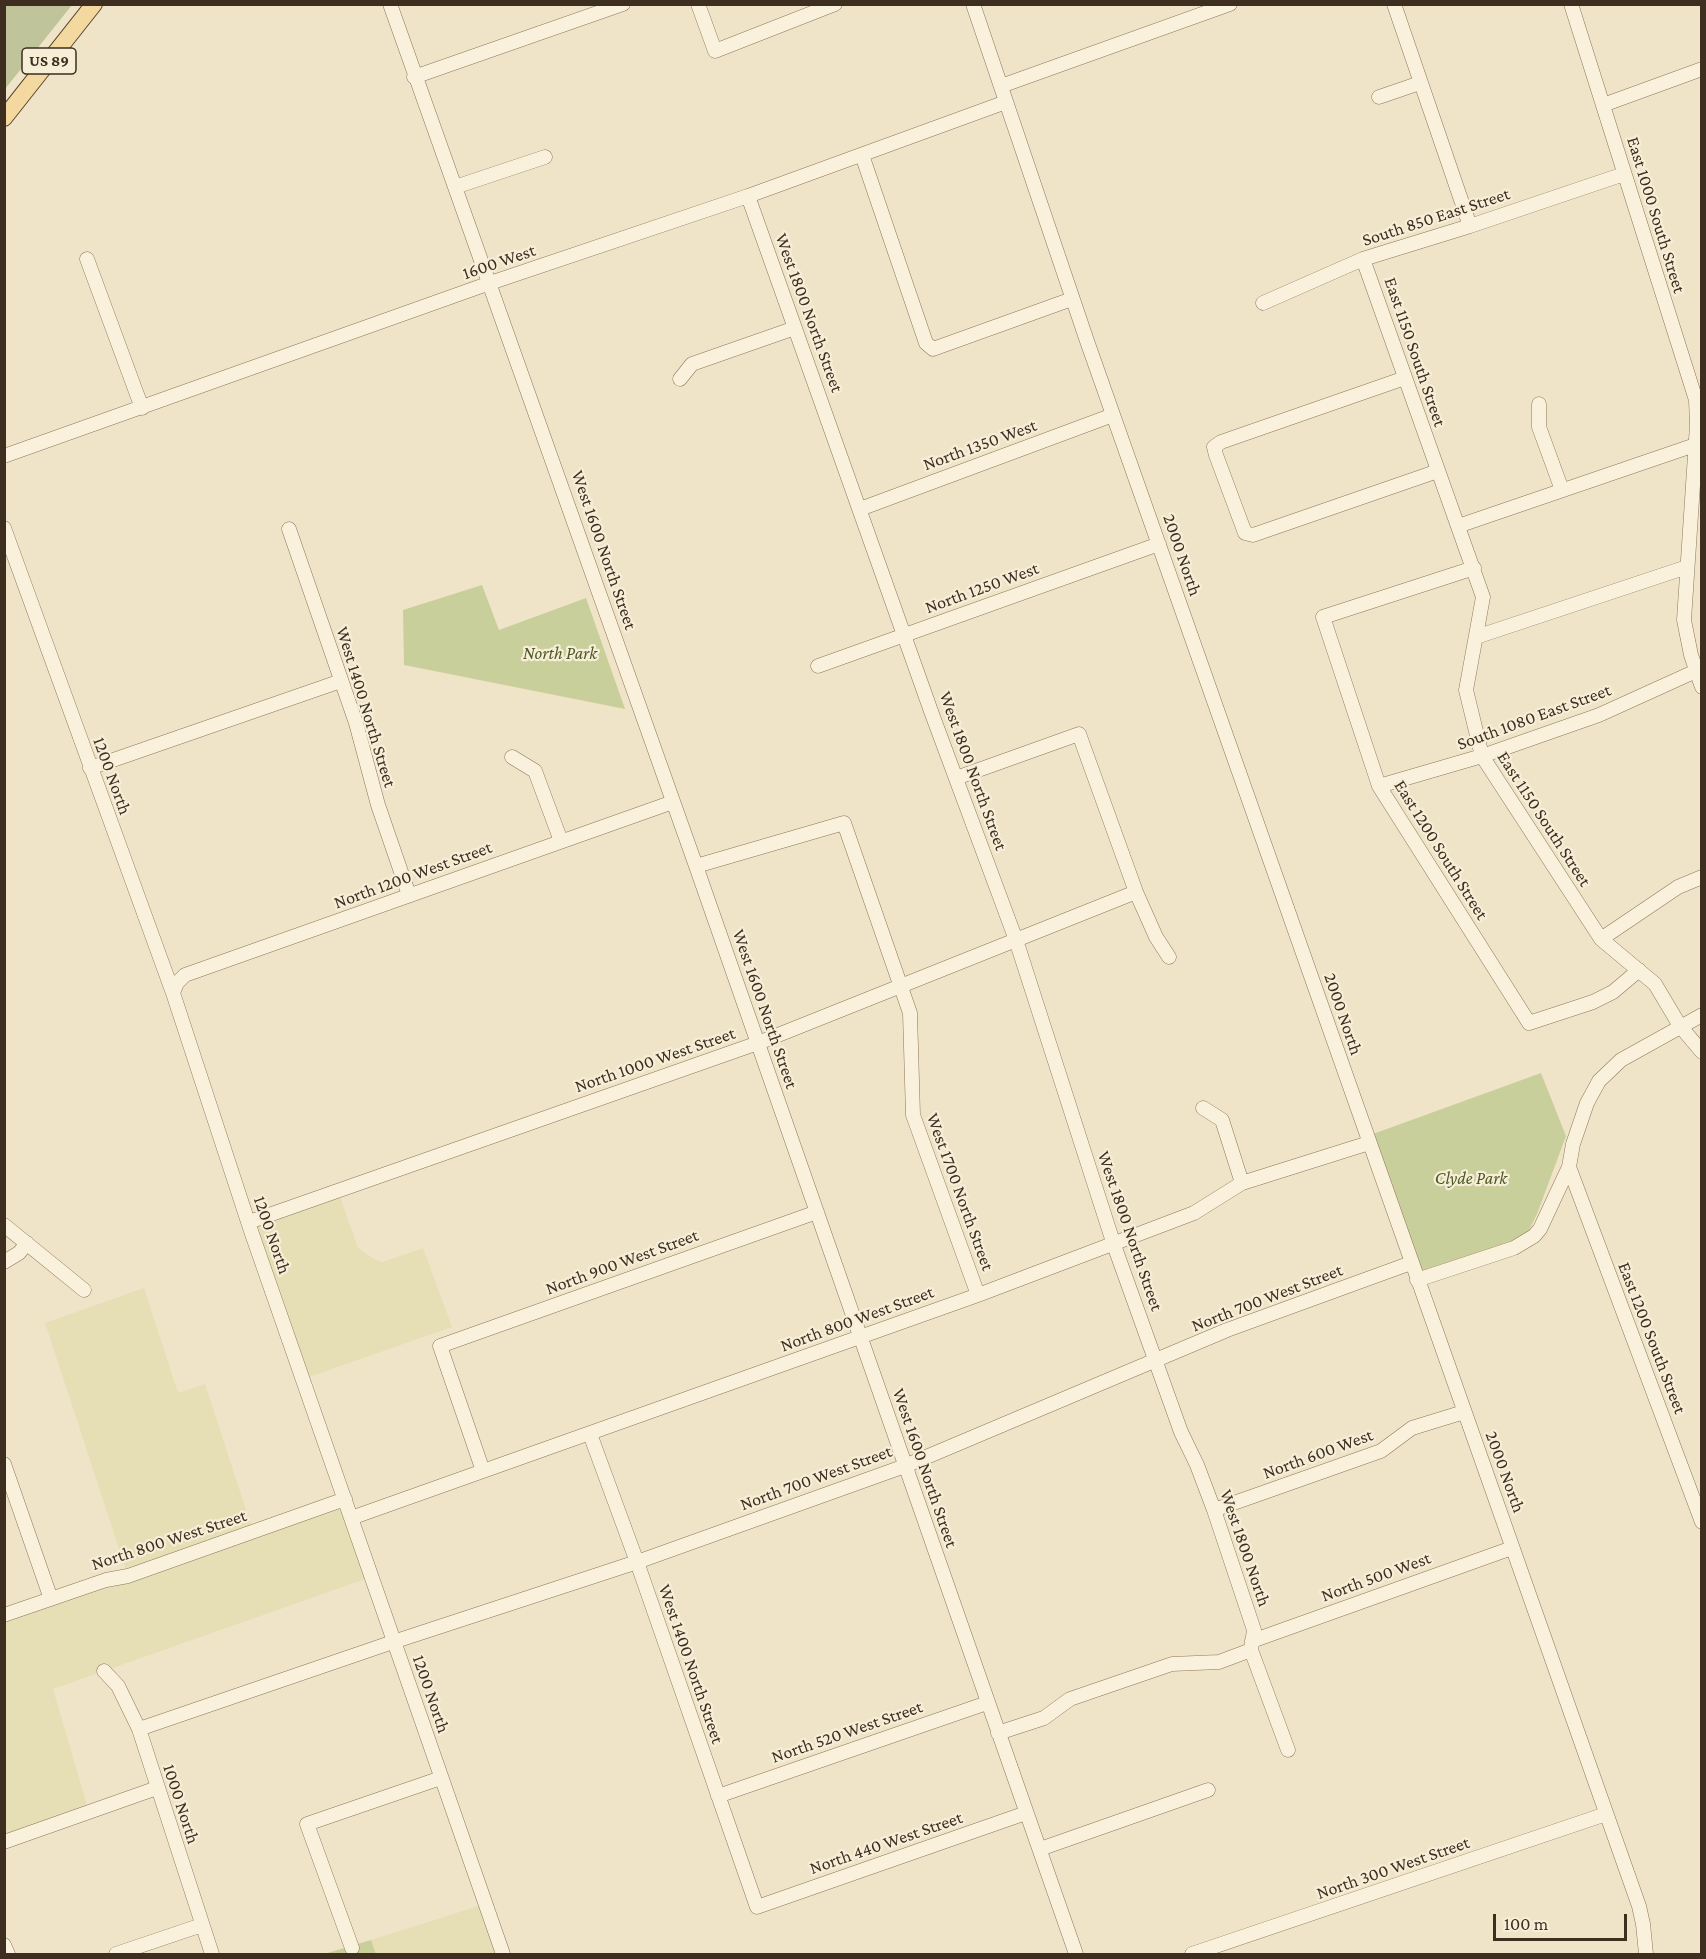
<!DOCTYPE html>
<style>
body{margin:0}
#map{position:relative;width:1706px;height:1959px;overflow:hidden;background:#f0e4c8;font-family:"Crimson Pro",serif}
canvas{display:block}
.frame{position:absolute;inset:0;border:6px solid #3d2e20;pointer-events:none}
.scale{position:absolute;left:1493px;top:1914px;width:134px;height:27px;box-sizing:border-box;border:3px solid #3d2e20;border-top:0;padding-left:8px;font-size:18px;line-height:21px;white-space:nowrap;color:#3d2e20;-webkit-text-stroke:4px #f7eed8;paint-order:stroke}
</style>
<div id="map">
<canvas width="1706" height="1959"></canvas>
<div class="frame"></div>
<div class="scale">100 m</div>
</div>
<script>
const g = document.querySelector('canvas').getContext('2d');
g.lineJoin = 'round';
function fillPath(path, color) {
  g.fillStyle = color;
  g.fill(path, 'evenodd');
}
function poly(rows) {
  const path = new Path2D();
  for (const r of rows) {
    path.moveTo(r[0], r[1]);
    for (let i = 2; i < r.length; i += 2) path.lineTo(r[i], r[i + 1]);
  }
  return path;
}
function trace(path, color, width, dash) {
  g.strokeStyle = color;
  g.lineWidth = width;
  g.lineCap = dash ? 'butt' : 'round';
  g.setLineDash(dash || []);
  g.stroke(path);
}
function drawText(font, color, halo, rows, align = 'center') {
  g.font = font + ' "Crimson Pro",serif';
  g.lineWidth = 4.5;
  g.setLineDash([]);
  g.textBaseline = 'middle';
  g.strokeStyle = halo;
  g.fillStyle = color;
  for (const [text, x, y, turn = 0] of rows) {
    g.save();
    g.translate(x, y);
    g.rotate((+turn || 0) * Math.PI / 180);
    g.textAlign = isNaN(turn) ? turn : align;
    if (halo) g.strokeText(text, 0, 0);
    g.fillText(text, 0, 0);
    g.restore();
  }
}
fillPath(poly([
 [338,1191,358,1248,374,1259,382,1262,423,1248,452,1327,303,1379,249,1222],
 [144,1288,178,1393,205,1384,253,1531,345,1499,371,1577,53,1689,89,1812,5,1842,4,1615,128,1576,45,1323],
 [485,1904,503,1954,376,1954,371,1940]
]), '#e6deb5');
fillPath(poly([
 [482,585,499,630,586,598,625,709,404,665,403,610],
 [1541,1073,1566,1136,1537,1214,1527,1234,1501,1247,1421,1272,1373,1134],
 [371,1940,376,1954,324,1954]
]), '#c9cf9b');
fillPath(poly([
 [5,4,72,5,5,89,4,5]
]), '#bfc49a');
const minor = poly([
 [390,4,696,866,1076,1954],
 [698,4,715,51,835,4],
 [973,4,1087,341,1639,1906,1643,1924,1646,1954],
 [1394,4,1470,226],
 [1571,4,1696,400,1697,425,1684,620,1691,655,1702,687],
 [414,77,623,4],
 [1001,86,1230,4],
 [1379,97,1420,83],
 [1603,105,1702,69],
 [862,155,926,343,933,349,1072,299],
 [455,187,545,157],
 [748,196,932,714,1016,940,1114,1245,1181,1432,1197,1465,1214,1510,1254,1630,1251,1650,1288,1750],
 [87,259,142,408],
 [1363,259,1483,597,1466,690,1482,756,1601,939,1655,984,1680,1026,1702,1052],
 [1263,303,1363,259,1470,226,1624,174],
 [1405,378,1221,442,1214,447,1216,455,1245,533,1253,535,1438,471],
 [680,379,692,364,795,328],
 [1539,404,1539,427,1562,490],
 [4,456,490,283,748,196,1006,102],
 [860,509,1113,415],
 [1458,526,1695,445],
 [4,528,173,993,251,1231,503,1954],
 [289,529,356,723,378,805,409,895],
 [1474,568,1323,617,1379,786,1529,1023,1593,1002,1613,992,1639,970],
 [1476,637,1687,567],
 [818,666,1159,544],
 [512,757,535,771,561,841],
 [90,768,341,681],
 [956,778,1079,734,1136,892,1156,937,1169,957],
 [1379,786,1482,756,1599,715,1696,671],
 [696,866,844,823,910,1013,913,1115,978,1295],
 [1601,939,1678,887,1702,877],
 [173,993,177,983,185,975,673,802],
 [1203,1108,1222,1120,1242,1183],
 [1569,1167,1702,1522],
 [249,1222,758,1043,1136,892],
 [4,1225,84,1290],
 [4,1262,19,1253,27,1243],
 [1417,1280,1514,1248,1534,1236,1540,1229,1569,1167,1573,1144,1587,1103,1599,1081,1621,1060,1702,1015],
 [590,1434,637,1562,757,1907,1026,1813],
 [4,1464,51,1599],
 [483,1471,440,1346,817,1212],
 [1214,1510,1381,1451,1412,1428,1464,1412],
 [351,1518,978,1295,1194,1213,1242,1183,1369,1143],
 [4,1615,106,1580,128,1576,345,1499],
 [1252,1641,1512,1548],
 [104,1671,118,1686,139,1729,212,1954],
 [139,1729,393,1642,637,1562,905,1466,1227,1330,1411,1263],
 [998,1733,1044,1718,1070,1699,1172,1664,1219,1662,1251,1650],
 [718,1796,987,1703],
 [4,1842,157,1788],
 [1040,1849,1208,1790],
 [4,1945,8,1954],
 [352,1948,307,1824,441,1778],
 [116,1954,202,1925],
 [1192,1954,1606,1814]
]);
const major = poly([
 [4,118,94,4]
]);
trace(minor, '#8d765c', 15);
trace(major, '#5b4430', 18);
trace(minor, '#faf1dc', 14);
trace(major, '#f3d9a0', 16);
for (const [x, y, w] of [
 [49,61,54]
]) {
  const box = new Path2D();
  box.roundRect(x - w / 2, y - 13, w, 26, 4.5);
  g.fillStyle = '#f7eed8';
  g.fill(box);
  trace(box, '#3d2e20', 1.5);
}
drawText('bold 16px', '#3d2e20', null, [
 ["US 89",49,61]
]);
drawText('18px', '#3d2e20', '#f7eed8', [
 ["East 1000 South Street",1656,215,73],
 ["South 850 East Street",1436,217,-18],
 ["1600 West",499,262,-19],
 ["West 1800 North Street",809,313,70],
 ["East 1150 South Street",1415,352,71],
 ["North 1350 West",980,445,-20],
 ["West 1600 North Street",604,550,71],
 ["2000 North",1182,555,71],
 ["North 1250 West",982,588,-20],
 ["West 1400 North Street",366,707,73],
 ["South 1080 East Street",1534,717,-20],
 ["West 1800 North Street",973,771,70],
 ["1200 North",112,776,70],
 ["East 1150 South Street",1544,819,57],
 ["East 1200 South Street",1441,850,58],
 ["North 1200 West Street",413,875,-20],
 ["West 1600 North Street",765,1009,71],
 ["2000 North",1343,1014,71],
 ["North 1000 West Street",655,1060,-19],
 ["West 1700 North Street",960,1192,70],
 ["West 1800 North Street",1130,1231,71],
 ["1200 North",272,1235,71],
 ["North 900 West Street",622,1262,-20],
 ["North 700 West Street",1267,1298,-21],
 ["North 800 West Street",857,1319,-20],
 ["East 1200 South Street",1652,1338,69],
 ["North 600 West",1318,1454,-20],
 ["West 1600 North Street",925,1468,71],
 ["2000 North",1505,1472,70],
 ["North 700 West Street",816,1478,-20],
 ["North 800 West Street",169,1540,-18],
 ["West 1800 North",1245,1548,71],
 ["North 500 West",1376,1577,-20],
 ["West 1400 North Street",691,1664,71],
 ["1200 North",431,1694,71],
 ["North 520 West Street",847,1732,-19],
 ["1000 North",181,1804,72],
 ["North 440 West Street",886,1843,-19],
 ["North 300 West Street",1393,1868,-19]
]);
drawText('italic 18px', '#4d5a26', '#f7eed8', [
 ["North Park",560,653],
 ["Clyde Park",1471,1178]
]);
</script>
